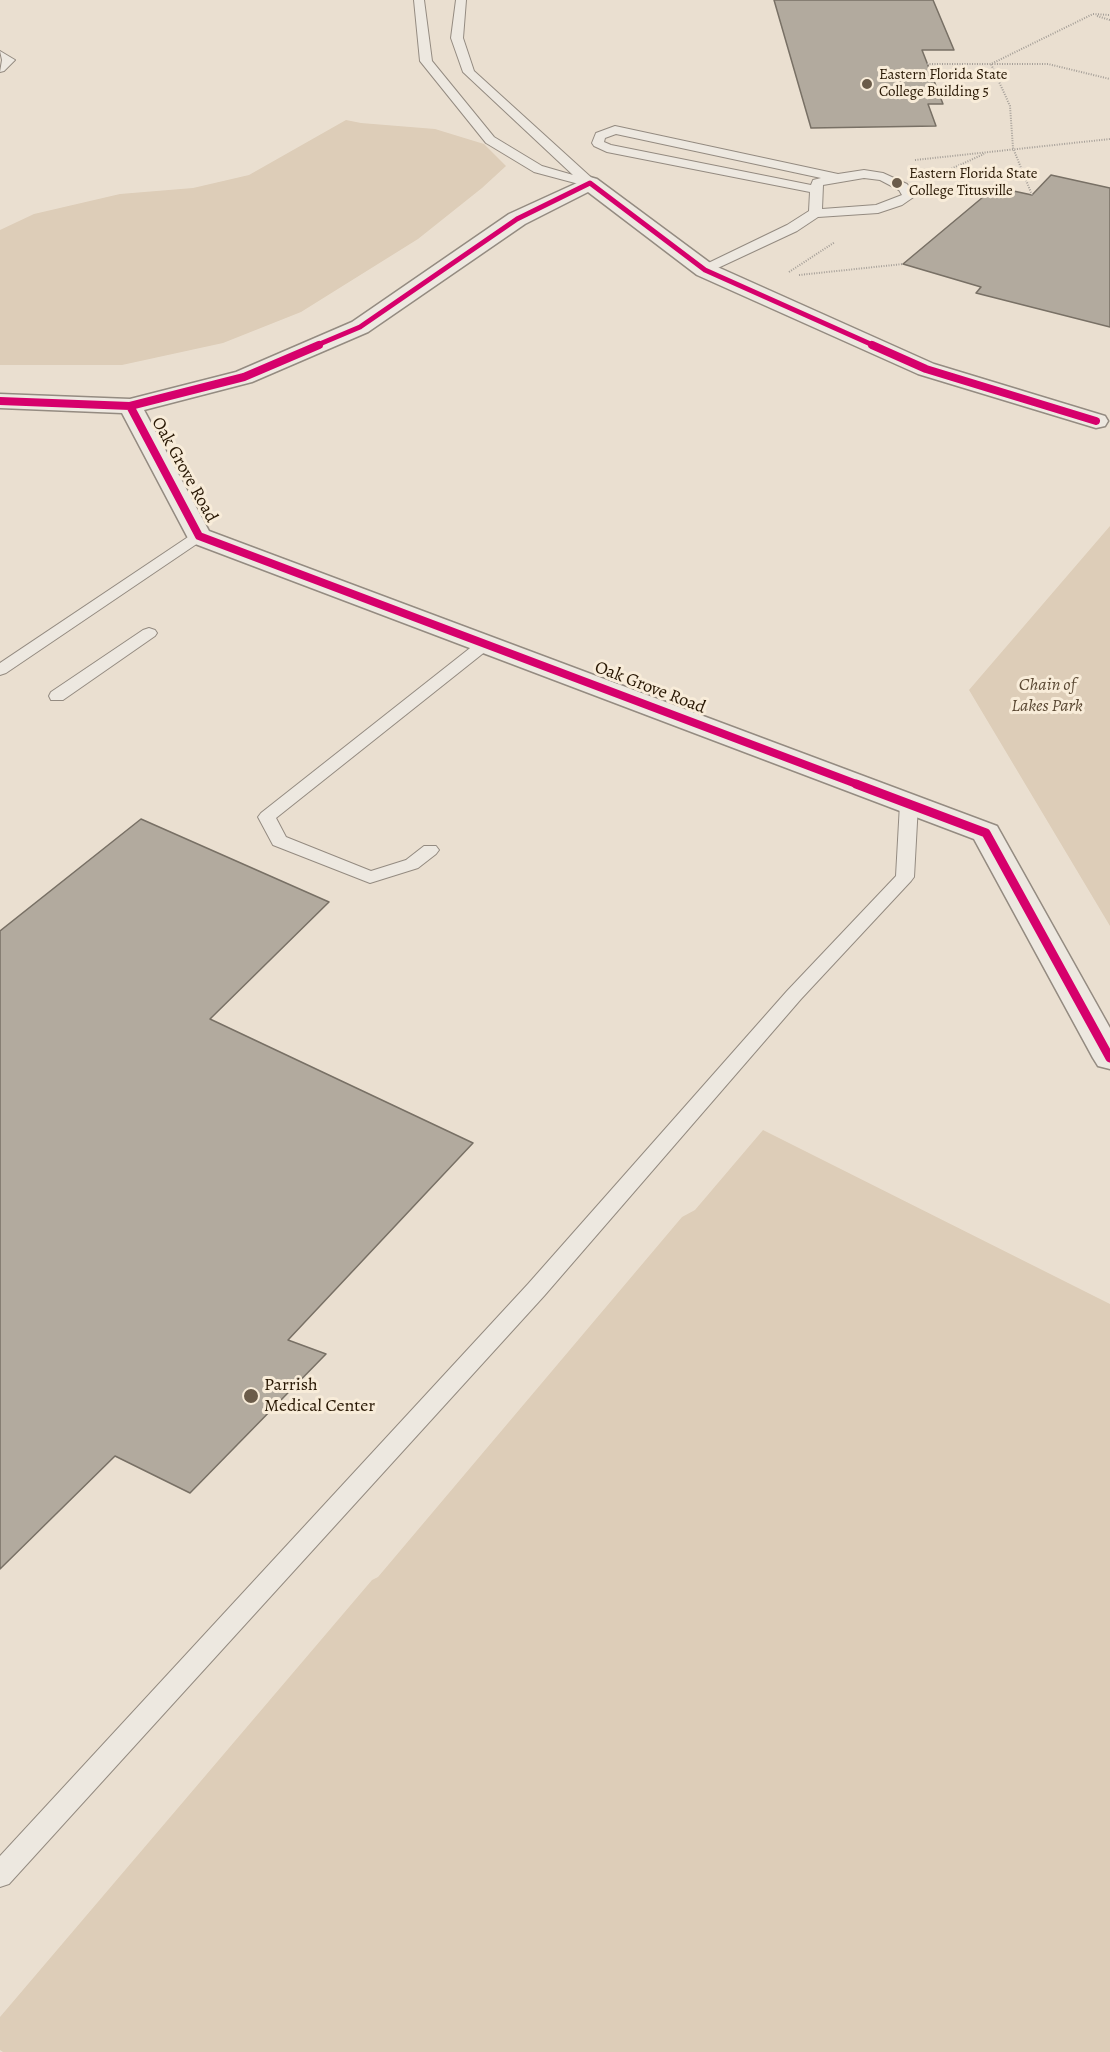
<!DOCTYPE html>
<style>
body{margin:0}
canvas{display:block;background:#eadfd0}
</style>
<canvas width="1110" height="2052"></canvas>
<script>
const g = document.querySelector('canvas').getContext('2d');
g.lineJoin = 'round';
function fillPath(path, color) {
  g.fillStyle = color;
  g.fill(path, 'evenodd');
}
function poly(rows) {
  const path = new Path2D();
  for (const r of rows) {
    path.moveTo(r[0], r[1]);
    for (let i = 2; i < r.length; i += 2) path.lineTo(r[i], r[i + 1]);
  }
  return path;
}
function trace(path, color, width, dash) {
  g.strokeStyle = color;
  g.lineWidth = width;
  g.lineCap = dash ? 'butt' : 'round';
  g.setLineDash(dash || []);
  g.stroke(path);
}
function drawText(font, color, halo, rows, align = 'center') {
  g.font = font + ' Alegreya,serif';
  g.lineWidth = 6;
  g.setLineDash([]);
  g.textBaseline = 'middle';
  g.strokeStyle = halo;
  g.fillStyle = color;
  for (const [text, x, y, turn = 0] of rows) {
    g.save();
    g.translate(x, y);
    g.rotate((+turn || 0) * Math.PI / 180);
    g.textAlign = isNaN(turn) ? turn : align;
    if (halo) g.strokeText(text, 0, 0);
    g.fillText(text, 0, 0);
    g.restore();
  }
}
fillPath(poly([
 [346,120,361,123,435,129,484,144,506,166,482,188,418,239,301,312,223,343,122,365,0,365,0,230,34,214,120,194,193,188,249,175],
 [1110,526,1110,926,969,690],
 [763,1130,1110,1304,1110,2052,3,2052,0,2050,0,2017,372,1580,378,1577,682,1217,695,1210]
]), '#ddcdb8');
const building = poly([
 [774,0,933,0,954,50,922,50,943,104,928,104,936,126,811,128,774,0],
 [1051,175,1110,188,1110,327,976,293,981,287,903,264,995,187,1032,195,1051,175],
 [141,819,329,902,210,1019,473,1143,288,1340,326,1354,190,1493,115,1456,0,1569,0,931,141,819]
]);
fillPath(building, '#b2aa9e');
trace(building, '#787065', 1.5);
const lane = poly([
 [414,0,424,0,432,61,494,137,542,166,573,175,463,72,451,38,456,0,466,0,463,38,474,71,594,180,596,183,594,186,590,187,534,172,486,143,420,61,414,0],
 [0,51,15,60,4,71,0,72,2,60,0,51],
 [615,126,838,174,864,170,883,173,907,184,915,196,902,205,878,213,818,217,797,231,705,274,698,270,700,267,787,225,809,211,810,192,607,152,594,146,592,143,596,133,615,126],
 [616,134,821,178,813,180,811,185,611,145,604,142,605,138,616,134],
 [864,178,880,180,899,190,902,195,876,205,822,209,823,185,864,178],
 [199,531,207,536,204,539,6,673,0,675,0,663,194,533,199,531],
 [149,628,155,630,157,633,155,636,63,700,51,700,49,696,51,692,143,630,149,628],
 [485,639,493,644,491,647,276,818,286,837,371,871,406,860,424,846,436,846,439,850,436,854,418,868,370,883,273,845,258,817,261,813,479,641,485,639],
 [909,799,915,800,918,804,914,877,911,881,801,999,544,1296,9,1884,0,1887,0,1856,528,1284,787,991,896,876,900,804,903,800,909,799]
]);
const street = poly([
 [590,177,597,179,713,265,934,364,1105,416,1108,421,1105,426,1096,428,918,374,697,275,588,192,525,224,368,332,252,382,144,410,209,531,997,826,1110,1028,1110,1069,1098,1066,1093,1058,974,839,190,542,122,413,0,408,0,394,130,399,236,372,352,322,509,214,590,177]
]);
trace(lane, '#948b81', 2);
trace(street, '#948b81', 3);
trace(poly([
 [1097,16,1110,20],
 [927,64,1048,64,1110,79],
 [915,160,1110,139],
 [931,178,984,154],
 [1032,195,1013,148,1010,106,991,64,1093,14,1110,15],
 [789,272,835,242],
 [799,275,903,264]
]), '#a59f98', 2, [1, 1.5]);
fillPath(lane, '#ede8e0');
fillPath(street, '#ede8e0');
trace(poly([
 [315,346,360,327,517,219,590,183,705,270,875,346]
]), '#d6006c', 5);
trace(poly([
 [872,345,926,369,1096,421],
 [0,401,130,406,244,377,319,345],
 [130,406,199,536,859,785]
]), '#d6006c', 8);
trace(poly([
 [856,784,986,833,1110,1058]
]), '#d6006c', 9);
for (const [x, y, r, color] of [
 [867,84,6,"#6b5c4a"],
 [897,183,6,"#6b5c4a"],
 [251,1396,8,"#6b5c4a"]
]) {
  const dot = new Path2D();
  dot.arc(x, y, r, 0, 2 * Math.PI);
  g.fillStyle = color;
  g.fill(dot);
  trace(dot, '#f8ecd9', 2);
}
drawText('15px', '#271602', '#f8ecd9', [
 ["Eastern Florida State",879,75],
 ["College Building 5",879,92],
 ["Eastern Florida State",909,174],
 ["College Titusville",909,191]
], 'left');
drawText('18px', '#271602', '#f8ecd9', [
 ["Oak Grove Road",184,470,61],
 ["Oak Grove Road",650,688,21]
]);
drawText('italic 18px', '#5a4833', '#f8ecd9', [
 ["Chain of",1047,686],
 ["Lakes Park",1047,707]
]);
drawText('18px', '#271602', '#f8ecd9', [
 ["Parrish",264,1386],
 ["Medical Center",264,1407]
], 'left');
</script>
